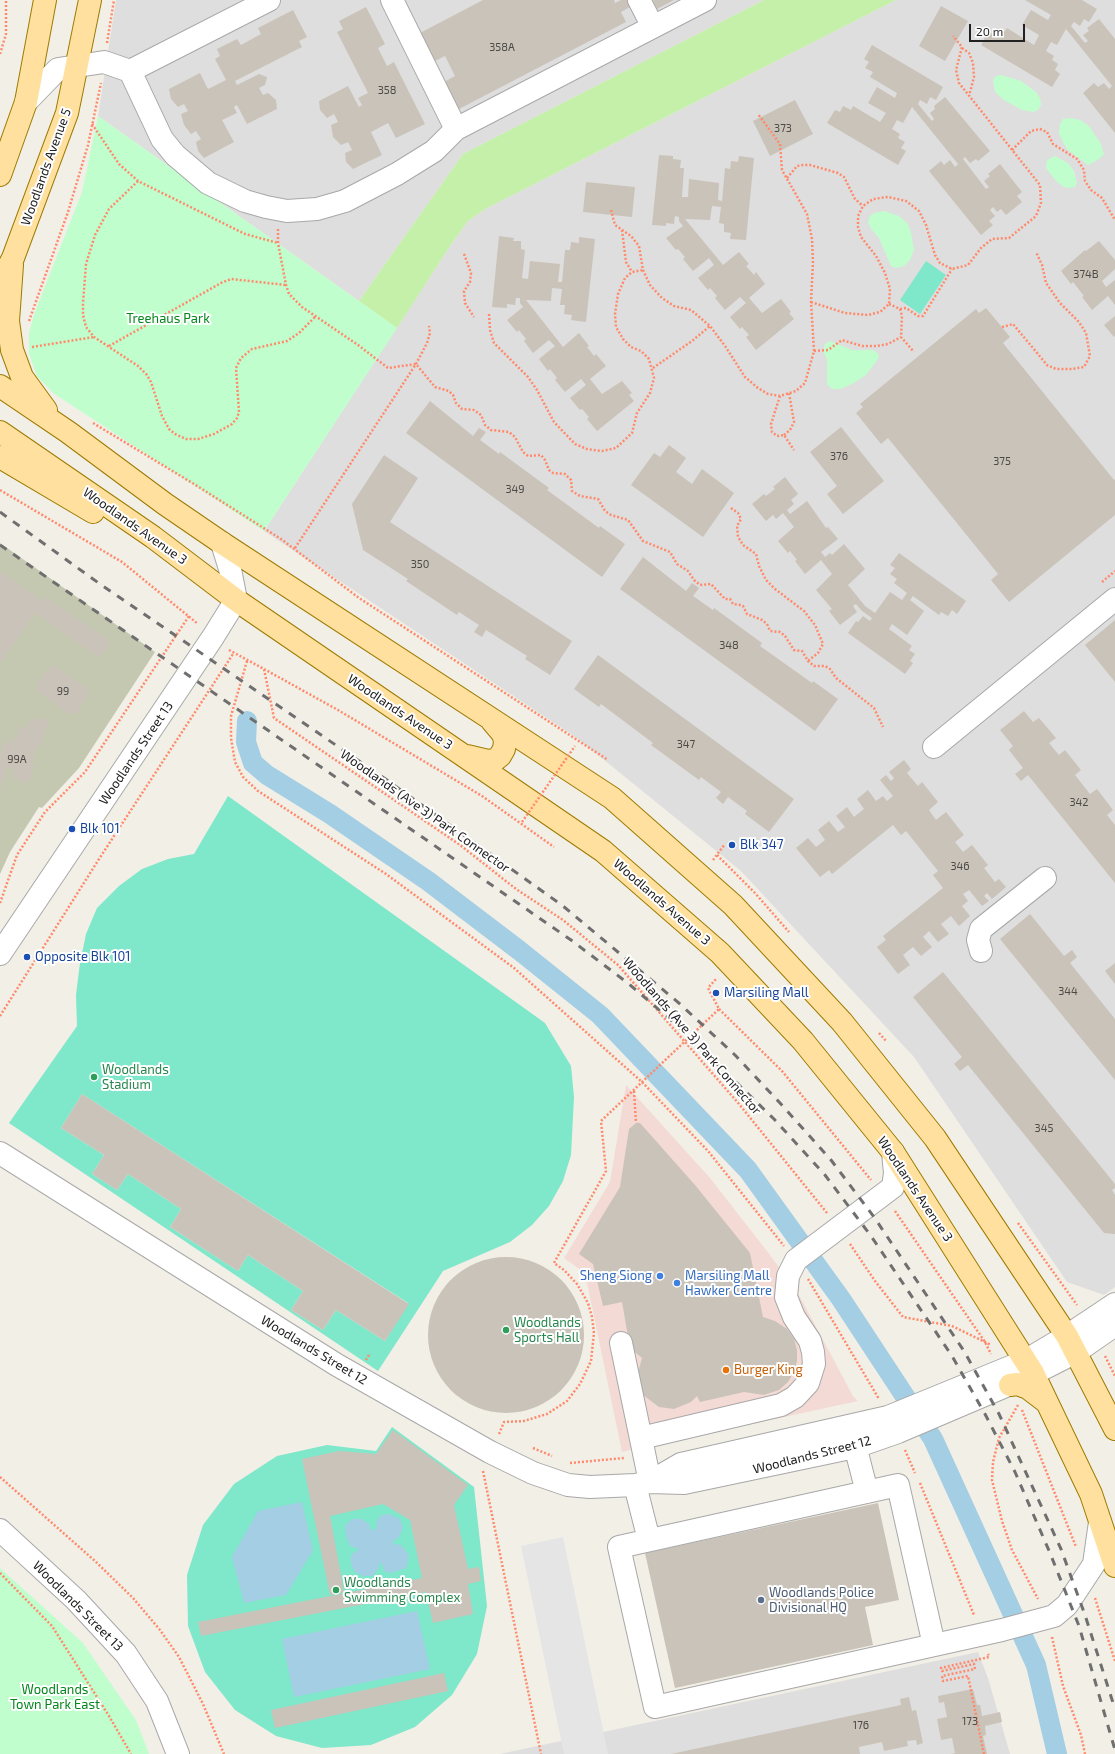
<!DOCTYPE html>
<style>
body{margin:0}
#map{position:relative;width:1115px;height:1754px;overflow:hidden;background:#f2efe7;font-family:"Exo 2",sans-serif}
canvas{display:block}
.scale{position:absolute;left:969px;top:24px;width:56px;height:18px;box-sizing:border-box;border:2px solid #212121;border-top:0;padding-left:5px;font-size:12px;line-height:14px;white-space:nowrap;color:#212121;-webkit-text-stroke:3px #fff;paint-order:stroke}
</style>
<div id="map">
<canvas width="1115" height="1754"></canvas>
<div class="scale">20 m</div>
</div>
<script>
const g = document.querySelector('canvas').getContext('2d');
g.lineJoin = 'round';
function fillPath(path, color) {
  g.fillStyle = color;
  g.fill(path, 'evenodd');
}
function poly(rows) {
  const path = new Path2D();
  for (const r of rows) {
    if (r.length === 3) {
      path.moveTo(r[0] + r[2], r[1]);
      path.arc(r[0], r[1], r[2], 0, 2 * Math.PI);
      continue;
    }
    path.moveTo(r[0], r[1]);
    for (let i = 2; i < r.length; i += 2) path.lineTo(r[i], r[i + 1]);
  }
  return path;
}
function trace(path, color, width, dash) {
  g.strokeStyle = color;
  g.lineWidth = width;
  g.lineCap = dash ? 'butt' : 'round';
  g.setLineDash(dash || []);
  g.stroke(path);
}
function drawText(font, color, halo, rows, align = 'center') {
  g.font = font + ' "Exo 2",sans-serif';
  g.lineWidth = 4;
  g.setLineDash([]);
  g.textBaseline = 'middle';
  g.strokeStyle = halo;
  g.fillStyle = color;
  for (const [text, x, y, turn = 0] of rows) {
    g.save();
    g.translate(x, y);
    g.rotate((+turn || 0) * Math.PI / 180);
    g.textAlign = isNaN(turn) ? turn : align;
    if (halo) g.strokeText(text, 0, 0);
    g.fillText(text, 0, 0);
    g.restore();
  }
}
fillPath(poly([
 [116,0,764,0,463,154,359,301,98,116],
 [896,0,1115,0,1115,1287,1104,1295,1067,1282,914,1057,741,871,577,738,264,531,452,243,468,221,487,208],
 [978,1652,988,1678,1010,1754,500,1754]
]), '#dfdede');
fillPath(poly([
 [626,1085,710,1178,770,1255,799,1295,853,1396,858,1401,622,1452,585,1273,564,1258,610,1182]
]), '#f4dad5');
fillPath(poly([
 [0,543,155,652,79,768,42,808,39,807,10,852,0,874]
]), '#c5c8b1');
fillPath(poly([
 [764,0,896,0,487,208,468,221,452,243,397,328,359,301,463,154]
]), '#c4f0a9');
fillPath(poly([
 [1001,75,1021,81,1036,92,1040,98,1041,105,1038,110,1033,112,1022,110,1004,100,995,92,993,80,996,76],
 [98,116,397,328,264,531,53,393,37,376,29,354,29,332,35,312,82,192],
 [1071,118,1080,120,1089,126,1101,144,1104,154,1099,159,1088,165,1068,150,1063,142,1059,133,1060,124,1063,119],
 [1055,156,1068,163,1074,171,1077,183,1075,187,1068,188,1064,187,1056,181,1046,168,1047,160],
 [884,211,899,216,908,224,911,233,914,250,910,260,904,266,896,268,891,266,879,238,871,229,868,222,870,216,874,213],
 [830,341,852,350,874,350,879,355,878,359,866,375,852,384,840,389,832,389,827,384,827,359,823,351,825,344],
 [0,1568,83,1643,136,1720,149,1754,0,1754]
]), '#c1fecd');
fillPath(poly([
 [926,261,946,275,920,314,900,300],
 [228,796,545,1023,571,1066,574,1097,571,1155,563,1181,549,1206,532,1225,510,1242,443,1271,378,1371,9,1123,77,1026,76,995,80,963,86,934,97,908,119,886,142,869,168,859,194,854],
 [82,1094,408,1303,385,1341,336,1310,323,1330,291,1310,303,1291,248,1255,238,1271,170,1227,181,1209,128,1174,117,1190,92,1174,104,1155,61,1128],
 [392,1427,474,1487,487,1606,477,1654,452,1695,415,1727,371,1745,322,1748,276,1736,235,1710,205,1672,188,1626,187,1575,203,1525,234,1484,277,1456,327,1445,376,1451]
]), '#7fe7ca');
fillPath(poly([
 [563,1537,608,1754,564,1754,521,1546]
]), '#e5e5e5');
fillPath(poly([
 [302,1502,313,1550,286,1595,244,1603,232,1557,258,1511],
 [389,1514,400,1519,403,1528,399,1537,393,1541,394,1545,400,1544,409,1555,406,1568,390,1573,384,1571,382,1563,379,1564,379,1568,372,1576,363,1576,355,1572,351,1564,351,1555,359,1549,350,1546,346,1536,345,1526,352,1519,362,1519,369,1524,371,1530,376,1529,377,1520,382,1515],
 [417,1611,430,1669,294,1697,282,1639]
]), '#a4cee3');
trace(poly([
 [247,721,246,742,253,763,267,775,330,814,428,881,520,951,600,1015,748,1170,841,1299,933,1439,1036,1665,1057,1754]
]), '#a4cee3', 20);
fillPath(poly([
 [483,0,614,0,615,3,621,0,629,0,632,6,621,12,626,22,459,109,444,82,455,76,445,56,435,61,420,33],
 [653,0,674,0,657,9],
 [1025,0,1082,0,1097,9,1089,22,1084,19,1080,26,1074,22,1071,26,1085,43,1088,41,1083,35,1089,31,1087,28,1099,19,1115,39,1115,133,1083,93,1094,83,1098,87,1104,83,1109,89,1112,86,1066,29,1057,45,1051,42,1046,51,1054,56,1052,60,1058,64,1055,70,1060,74,1052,87,981,45,988,32,993,34,997,28,1004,32,1007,28,1034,45,1039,35,1022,25,1031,10,1048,20,1051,15],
 [941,6,968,21,945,61,919,46],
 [366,7,385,44,378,48,387,66,394,62,425,124,396,138,388,123,371,132,382,155,353,169,346,162,345,153,352,150,348,142,341,145,333,137,331,125,338,122,334,114,327,118,320,110,319,101,348,86,359,107,362,105,358,98,368,93,337,32,343,29,339,21],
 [293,10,307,37,299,41,302,47,235,81,237,85,259,74,267,77,265,85,259,88,263,95,268,93,276,100,277,109,247,124,237,105,234,107,237,113,222,120,234,142,204,158,198,151,196,142,201,139,196,131,191,134,184,125,181,114,188,111,184,104,178,107,171,99,169,89,200,73,208,89,226,80,215,59,220,56,217,49,237,39,241,45,261,34,258,28],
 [872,45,943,87,936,100,930,97,927,104,920,100,918,104,932,121,934,119,930,113,935,109,934,106,945,97,990,151,978,161,976,159,970,163,965,157,963,159,986,189,989,187,984,181,990,176,988,174,1000,164,1022,192,1017,196,1022,202,1006,215,1001,209,997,212,993,207,990,210,995,216,989,221,993,225,981,235,929,171,941,161,944,165,950,160,955,167,958,164,912,107,903,123,897,120,892,129,900,134,898,138,905,142,901,148,906,151,898,165,827,123,835,110,840,112,843,106,851,110,853,106,880,122,886,113,868,103,877,87,895,98,897,93,870,77,873,72,865,68,869,62,864,59],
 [795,100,813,134,770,156,753,121],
 [659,155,673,156,673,159,681,160,680,168,684,168,682,197,688,197,689,179,719,183,718,200,722,201,725,168,730,169,731,161,738,162,739,156,754,158,746,240,730,239,731,233,724,232,724,224,719,223,721,207,712,206,710,220,685,219,723,265,739,252,749,264,746,266,754,275,756,272,765,284,749,298,762,313,781,299,791,312,789,313,794,319,756,350,746,337,749,335,742,327,740,329,730,317,746,303,740,297,725,310,715,298,717,296,710,288,708,290,698,278,714,265,709,258,693,271,683,259,685,257,678,249,676,250,666,238,683,226,679,221,679,217,675,216,674,224,666,223,666,226,652,225],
 [586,182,635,187,632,217,583,212],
 [499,236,514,238,513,241,521,241,521,249,525,250,522,278,528,279,530,261,560,264,558,282,562,282,565,250,570,250,571,242,579,243,579,237,595,239,586,322,571,320,572,315,564,314,565,305,560,305,562,289,552,288,551,301,526,300,563,347,579,333,589,346,587,347,594,356,596,354,606,366,590,379,602,394,622,381,632,393,629,395,634,401,597,431,587,419,589,417,582,409,580,410,570,398,586,385,581,379,565,392,555,380,557,378,550,369,548,371,539,359,555,346,549,340,533,353,524,341,526,339,519,330,517,332,507,320,523,307,520,303,520,298,516,298,515,305,507,304,507,308,492,307],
 [1099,241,1115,260,1115,269,1102,281,1106,287,1115,280,1115,305,1108,296,1092,310,1082,297,1084,296,1073,282,1071,284,1061,271,1085,250,1086,251],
 [986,308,1010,337,1003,343,1114,480,1115,479,1115,515,1009,602,991,580,998,574,990,564,888,438,881,444,856,413,863,407,860,404,976,309,979,313],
 [1115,316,1115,336,1114,337,1104,325],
 [430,401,473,436,479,428,486,432,480,440,499,454,500,452,549,488,547,490,599,528,600,526,625,544,602,577,406,433],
 [841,427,884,481,843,514,827,494,837,486,810,452],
 [669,445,686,458,676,472,692,484,702,469,734,493,703,537,631,485,654,453,660,457],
 [384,455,418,478,390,522,572,641,550,675,525,659,527,656,486,630,482,637,474,632,479,625,459,612,457,615,406,581,408,579,363,550,352,504],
 [785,477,798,494,791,500,794,504,787,510,790,514,807,501,826,528,828,527,838,539,821,552,825,557,830,553,832,555,844,544,865,569,848,585,865,606,875,613,890,592,902,600,907,593,894,583,897,579,890,574,895,568,890,565,899,553,966,601,957,614,952,610,948,616,941,612,939,615,913,596,910,600,924,611,907,635,892,624,889,629,912,646,909,650,915,654,910,661,913,663,905,674,848,633,856,621,858,622,863,616,870,621,872,618,862,611,856,604,853,606,857,612,840,625,829,611,832,609,816,590,832,574,821,560,805,574,795,561,797,560,790,551,788,553,778,541,794,527,783,513,776,519,773,515,766,521,752,504,764,494,766,496,775,489,773,487],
 [643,557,686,591,692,583,699,588,693,596,713,610,714,608,762,643,760,646,812,683,813,681,838,699,815,731,620,589],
 [0,571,43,601,46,597,111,642,99,658,35,613,0,664],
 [1115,620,1115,682,1085,645],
 [598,655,794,799,769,832,745,814,747,811,728,797,723,804,716,798,721,792,701,777,699,780,651,745,653,743,601,704,599,707,574,689],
 [52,666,55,666,88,689,88,696,77,713,69,714,38,692,37,685,48,668],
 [1024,711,1033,722,1039,718,1056,738,1049,743,1059,755,1065,750,1081,770,1075,775,1090,794,1097,789,1113,810,1107,815,1115,825,1115,883,1028,775,1021,781,1015,774,1023,768,1009,750,1013,746,1000,730],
 [35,717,49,721,40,747,37,746,31,764,35,765,29,783,11,777,14,769,8,767,0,791,0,753,4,742,10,744,12,738,16,739,20,727,27,729,29,721,34,722],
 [904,760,911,769,907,773,918,786,922,782,938,802,929,810,936,820,946,812,964,835,955,842,963,852,972,845,988,865,984,868,995,882,999,879,1006,887,992,899,987,893,984,896,989,901,982,906,969,890,963,894,968,901,962,906,970,916,959,926,951,916,941,924,949,934,938,942,929,931,923,937,932,947,921,956,913,947,903,955,910,965,898,974,877,947,886,940,883,936,943,888,933,875,938,871,906,831,901,835,893,825,832,874,829,870,820,877,796,848,808,838,816,847,825,840,818,830,829,821,838,832,845,827,836,816,847,807,854,817,864,809,857,799,868,790,876,801,883,796,887,801,893,796,880,780,886,775,891,781,894,778,889,772],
 [1030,914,1064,956,1072,950,1077,957,1070,963,1115,1019,1115,1080,1000,939],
 [1115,963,1115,984,1105,971],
 [943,972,1115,1184,1115,1188,1112,1190,1115,1195,1115,1234,1104,1233,968,1065,960,1071,954,1064,962,1057,913,997],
 [82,1094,409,1304,385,1341,336,1310,323,1330,291,1310,303,1291,248,1255,238,1271,170,1227,181,1209,128,1174,117,1190,92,1174,104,1155,61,1128],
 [636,1123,640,1123,695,1185,750,1253,763,1317,775,1321,787,1329,794,1339,797,1350,797,1361,794,1372,788,1382,779,1390,764,1395,744,1392,700,1402,697,1396,691,1402,674,1409,659,1407,643,1395,638,1385,637,1376,642,1358,630,1348,622,1302,603,1306,593,1264,579,1254,620,1187,629,1129],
 [506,1335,78],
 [393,1430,468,1485,454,1505,468,1569,479,1567,481,1581,468,1584,473,1614,433,1623,426,1592,201,1636,198,1622,422,1578,410,1520,383,1504,330,1516,344,1592,330,1595,302,1459,339,1451,376,1454],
 [878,1503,899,1600,865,1607,873,1645,675,1688,645,1553],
 [444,1673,448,1691,275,1728,271,1710],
 [973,1689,977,1705,980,1705,982,1716,1000,1712,1002,1722,985,1726,986,1735,983,1736,987,1754,951,1754,955,1753,952,1738,941,1740,937,1719,947,1717,944,1702,939,1703,938,1696],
 [909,1697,912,1711,916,1710,923,1743,917,1745,916,1740,907,1741,908,1746,884,1751,882,1742,859,1747,860,1754,671,1754,901,1705,900,1699]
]), '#cac3b9');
const minor = poly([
 [392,0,456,129],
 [639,0,653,27],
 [130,71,269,0],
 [26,102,58,69,104,62,130,71,162,139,175,155,208,183,245,201,266,207,287,211,317,209,345,201,397,174,434,151,456,129,705,0],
 [934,747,1115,599],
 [981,951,978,940,981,929,1045,878],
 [0,954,213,637,236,600,230,569,222,543],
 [0,1153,337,1365,490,1452,533,1473,568,1485,590,1487,635,1485,650,1482,684,1483,855,1447,898,1432,1027,1377,1076,1352,1115,1325],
 [621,1343,650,1482],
 [852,1434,867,1492],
 [641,1438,781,1405,795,1397,808,1383,814,1364,813,1352,810,1341,794,1317,786,1297,788,1276,796,1260,893,1187,895,1173,893,1152],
 [650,1482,681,1464,888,1417,1025,1361,1067,1336,1115,1304],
 [635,1485,649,1540],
 [0,1530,76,1600,126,1654,157,1701,178,1754],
 [934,1645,898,1485,619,1547,655,1707,1002,1630,1054,1616,1067,1605,1094,1564,1100,1522]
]);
const major = poly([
 [0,175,26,102,45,0],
 [12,265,8,321,12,350,22,377,46,410],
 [0,283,13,258,67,113,90,0],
 [0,386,68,432,165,504,222,543,612,798,733,905,842,1022,935,1138,1067,1336,1115,1429],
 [0,432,153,537,236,600,603,851,720,953,803,1041,893,1152,1033,1373,1091,1494,1115,1566],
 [0,457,93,512],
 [467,756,488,761,495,760,500,756,504,749,505,741,503,734,492,721],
 [1010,1385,1017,1384,1028,1388,1045,1401]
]);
trace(minor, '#a8a8a8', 24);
trace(major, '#9e7b00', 24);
trace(poly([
 [107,43,114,0],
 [962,48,969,53,973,63,974,77,969,96],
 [0,54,6,34,6,0],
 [92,124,119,164,138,181,245,234,278,243],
 [1012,150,1031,131,1040,129,1047,132,1053,144,1077,159,1084,170,1085,181,1091,190,1102,198,1115,220],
 [787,178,797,166,803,165,810,165,838,173,844,177,855,199,863,206],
 [138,181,109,209,95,235,86,264,83,303,83,315,86,327,94,337,138,366,147,375,151,382,162,416,169,429,175,434,186,439,198,439,214,434,232,424,237,418,239,412,236,368,241,358,252,349,287,341,299,333,315,317],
 [611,210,615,225,631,236,639,246,643,270,650,285,662,298,674,306,691,310,710,326,725,346,745,377,758,388,768,394,780,396,796,391,805,383,814,351,811,302,813,262,812,239,807,214,782,170,780,144,758,114],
 [278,229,278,243,286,285,289,294,302,307,358,345,388,368,416,364,435,387,449,391,453,395,456,403,462,409,474,410,481,415,485,425,491,430,509,432,515,437,523,452,528,456,541,455,545,460,549,470,553,473,565,474,571,480,572,491,580,496,598,499,605,511,611,515,628,520,643,541,670,552,677,564,688,571,694,580,700,585,711,584,725,599,730,599,733,604,740,605,743,606,747,614,762,620,767,624,770,631,780,632,785,636,794,650,802,651,808,661,814,666,825,666,830,669,836,678,874,708,883,727],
 [622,230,626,262,632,272],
 [464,254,471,273,470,282,464,291,465,303,474,317],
 [811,302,845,313,868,315,880,312,889,304,890,289,885,273,876,256,861,237,858,227,858,216,863,206,873,199,888,197,906,201,919,211,926,225,935,255,940,263,952,269,968,265,981,248,992,239,1009,238,1036,216,1041,203,1040,185,959,83,956,70,962,47,953,36],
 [889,304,900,309,902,316,901,337,914,352],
 [900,309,906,308,918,316,923,316,952,269],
 [489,314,490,330,494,343,528,377,537,390,554,422,575,444,587,449,602,451,616,448,632,433,637,413,650,393,654,378,649,359,641,351,631,347,623,339,616,327,615,314,618,294,625,278,632,272,643,270],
 [29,321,68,212,88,145,101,83],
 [1002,327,1013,324,1047,365,1056,369,1072,369,1084,367,1090,356,1086,333,1079,322,1060,303,1046,283,1042,265,1036,252],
 [109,346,221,283,231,279,286,285],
 [32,347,94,337],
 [814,351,828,350,842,340,862,346,877,346,888,344,901,337],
 [653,368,692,341,710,326],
 [780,396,771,424,772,432,777,436,784,435,794,450],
 [93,423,194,484,281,539,359,598,608,760],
 [784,435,790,430,794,422,789,393],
 [0,490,122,562,198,624],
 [731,508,738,513,741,519,737,526,738,537,743,545,756,554,759,566,766,580,775,589,804,611,815,625,823,644,818,653,808,661],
 [295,548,416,364,427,343,430,333,429,326],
 [1102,582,1115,571],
 [229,650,264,669,274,718,460,845,516,889,563,920,618,965,739,1104,827,1213],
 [247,661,231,716,231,738,235,762,243,777,258,791,386,874,514,968,642,1082,708,1151,784,1246],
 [264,669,338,710,482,796,554,847],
 [717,855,755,893,789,932],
 [713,860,725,844],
 [0,903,17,855,45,812,85,772,189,616],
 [719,1009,782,1071,871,1180],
 [0,1016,99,859,233,654],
 [879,1033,886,1041],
 [634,1091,636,1123],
 [895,1211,985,1342,991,1354],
 [1018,1223,1077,1305],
 [850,1244,875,1281,903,1317,952,1326,991,1345],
 [808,1279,879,1399],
 [1105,1356,1115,1376],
 [366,1360,370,1353],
 [1018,1405,999,1438,993,1462,992,1480,1002,1521,1012,1550,1038,1599],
 [1022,1410,1076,1547],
 [499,1434,504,1422,524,1421,547,1414,567,1401,580,1384,591,1361,594,1333,592,1317,588,1303,577,1284,564,1270,554,1263,606,1171,601,1121,719,1009,708,988,716,979],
 [533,1448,552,1456],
 [905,1450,915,1473],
 [570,1463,624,1458],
 [483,1471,541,1754],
 [0,1477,95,1561,133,1598,160,1630,179,1657,203,1704,224,1754],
 [920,1483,974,1615],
 [0,1573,52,1626,109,1716,131,1754],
 [1095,1598,1115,1661],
 [1052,1637,1063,1686,1081,1735,1085,1754],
 [984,1754,968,1676,943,1681,942,1676,975,1669,974,1664,942,1671,941,1668,989,1657,988,1654]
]), '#ff8a6b', 2.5, [2, 2]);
trace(minor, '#fff', 22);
trace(major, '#ffe09f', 22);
trace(poly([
 [0,512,100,584,384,778,563,906,680,1004,735,1055,780,1103,831,1160,874,1217,964,1351,999,1414,1061,1549,1085,1615,1115,1709],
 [0,545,571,940,629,984,678,1026,774,1119,825,1175,871,1236,952,1356,985,1414,1015,1472,1050,1553,1079,1626,1115,1750]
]), '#6f6f6f', 3, [8, 8]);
trace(poly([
 [522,822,575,746]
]), '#ff8a6b', 2.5, [2, 2]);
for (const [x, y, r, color] of [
 [72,829,4,"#1a4fb4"],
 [732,845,4,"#1a4fb4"],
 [27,957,4,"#1a4fb4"],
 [716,993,4,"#1a4fb4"],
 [94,1077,4,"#2e9e5b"],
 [660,1276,4,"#3f7fe0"],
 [677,1283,4,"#3f7fe0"],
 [506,1330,4,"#2e9e5b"],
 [726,1370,4,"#e8710a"],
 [336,1590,4,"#2e9e5b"],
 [761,1600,4,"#5c6f8a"]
]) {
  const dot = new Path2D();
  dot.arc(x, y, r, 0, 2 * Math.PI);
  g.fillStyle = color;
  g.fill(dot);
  trace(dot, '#fff', 1.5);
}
drawText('11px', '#4b4a47', null, [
 ["358A",502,47],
 ["358",387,90],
 ["373",783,128],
 ["374B",1086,274],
 ["376",839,456],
 ["375",1002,461],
 ["349",515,489],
 ["350",420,564],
 ["348",729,645],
 ["99",63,691],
 ["347",686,744],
 ["99A",17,759],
 ["342",1079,802],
 ["346",960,866],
 ["344",1068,991],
 ["345",1044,1128],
 ["173",970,1721],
 ["176",861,1725]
]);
drawText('13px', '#212121', '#fff', [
 ["Woodlands Avenue 5",46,167,-70],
 ["Woodlands Avenue 3",135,526,35],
 ["Woodlands Avenue 3",400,712,34],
 ["Woodlands Street 13",136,753,-56],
 ["Woodlands (Ave 3) Park Connector",425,811,35],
 ["Woodlands Avenue 3",662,902,41],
 ["Woodlands (Ave 3) Park Connector",692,1036,49],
 ["Woodlands Avenue 3",915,1189,56],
 ["Woodlands Street 12",314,1350,31],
 ["Woodlands Street 12",812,1455,-14],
 ["Woodlands Street 13",78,1606,45]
]);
drawText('13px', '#03861c', '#fff', [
 ["Treehaus Park",168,319],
 ["Woodlands",55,1690],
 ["Town Park East",55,1705]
]);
drawText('13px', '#164399', '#fff', [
 ["Blk 101",80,829],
 ["Blk 347",740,845],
 ["Opposite Blk 101",35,957],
 ["Marsiling Mall",724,993]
], 'left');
drawText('13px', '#27864d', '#fff', [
 ["Woodlands",102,1070],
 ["Stadium",102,1085],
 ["Woodlands",514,1323],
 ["Sports Hall",514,1338],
 ["Woodlands",344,1583],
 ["Swimming Complex",344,1598]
], 'left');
drawText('13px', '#366cbe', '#fff', [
 ["Sheng Siong",652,1276],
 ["Marsiling Mall",685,1276,"left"],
 ["Hawker Centre",685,1291,"left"]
], 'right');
drawText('13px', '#c56008', '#fff', [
 ["Burger King",734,1370]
], 'left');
drawText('13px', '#4e5e75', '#fff', [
 ["Woodlands Police",769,1593],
 ["Divisional HQ",769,1608]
], 'left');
</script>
